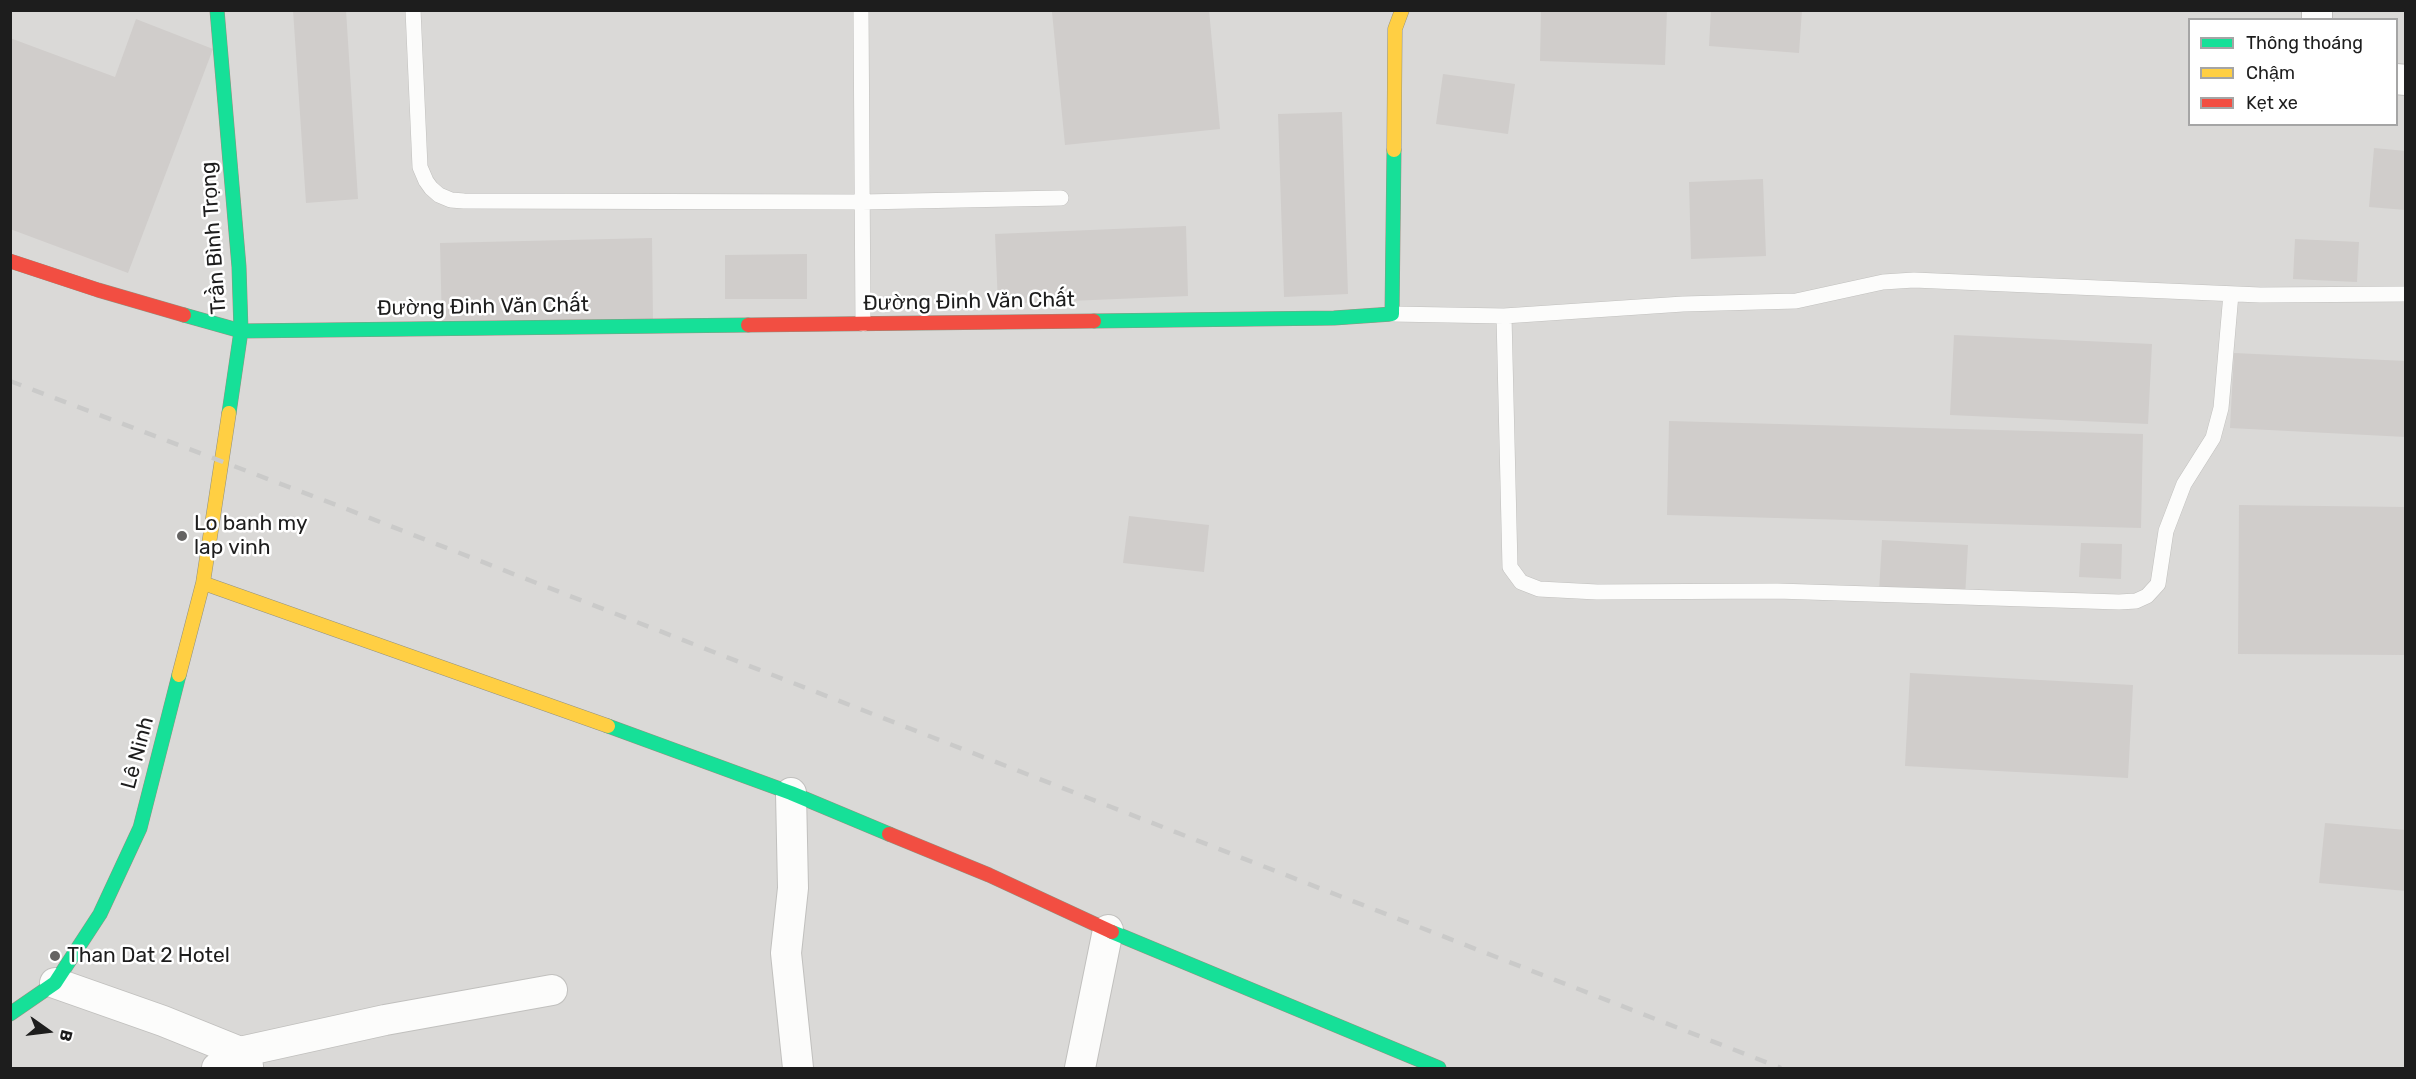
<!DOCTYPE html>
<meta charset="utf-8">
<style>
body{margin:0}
#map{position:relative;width:2416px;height:1079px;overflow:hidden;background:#ebe9e6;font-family:Rubik,sans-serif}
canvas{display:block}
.frame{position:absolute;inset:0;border:12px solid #1d1d1d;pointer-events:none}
.legend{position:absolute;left:2188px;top:18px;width:210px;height:108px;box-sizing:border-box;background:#fff;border:2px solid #a5a5a5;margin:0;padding:8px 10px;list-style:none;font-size:18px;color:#1d1d1d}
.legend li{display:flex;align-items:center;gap:12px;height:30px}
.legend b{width:30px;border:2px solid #a5a5a5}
.north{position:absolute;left:18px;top:1001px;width:60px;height:60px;-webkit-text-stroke:4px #fff;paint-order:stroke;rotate:104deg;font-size:16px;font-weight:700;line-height:24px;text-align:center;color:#1d1d1d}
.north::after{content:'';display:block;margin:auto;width:21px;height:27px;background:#1d1d1d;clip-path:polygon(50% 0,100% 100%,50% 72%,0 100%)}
</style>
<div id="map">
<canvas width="2416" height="1079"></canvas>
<div class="frame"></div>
<ul class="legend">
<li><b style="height:8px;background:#16e098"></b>Thông thoáng</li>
<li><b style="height:8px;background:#ffcf43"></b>Chậm</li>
<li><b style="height:8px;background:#f24e42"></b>Kẹt xe</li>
</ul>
<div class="north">B</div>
</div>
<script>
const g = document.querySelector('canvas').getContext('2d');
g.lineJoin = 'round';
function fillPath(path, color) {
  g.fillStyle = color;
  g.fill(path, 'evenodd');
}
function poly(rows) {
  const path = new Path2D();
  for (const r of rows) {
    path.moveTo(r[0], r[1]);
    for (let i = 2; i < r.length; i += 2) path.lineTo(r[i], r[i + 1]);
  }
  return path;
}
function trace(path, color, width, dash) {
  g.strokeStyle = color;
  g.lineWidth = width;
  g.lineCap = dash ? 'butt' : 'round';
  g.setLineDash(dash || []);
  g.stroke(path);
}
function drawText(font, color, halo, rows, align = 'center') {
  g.font = font + ' Rubik,sans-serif';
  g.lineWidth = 5;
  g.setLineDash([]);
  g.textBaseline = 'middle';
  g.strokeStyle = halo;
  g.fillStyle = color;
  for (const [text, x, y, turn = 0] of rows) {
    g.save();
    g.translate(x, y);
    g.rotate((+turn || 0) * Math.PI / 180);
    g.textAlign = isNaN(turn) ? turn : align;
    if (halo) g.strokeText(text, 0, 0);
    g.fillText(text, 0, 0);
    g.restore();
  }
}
fillPath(poly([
 [11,11,2405,11,2405,1068,11,1068],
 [2190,20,2396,20,2396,124,2190,124]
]), '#dad9d7');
fillPath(poly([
 [293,10,346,10,358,199,306,203],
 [1066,10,1209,10,1220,129,1065,145,1052,12],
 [1541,10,1667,10,1665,65,1540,61],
 [1711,10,1802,10,1799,53,1709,46],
 [136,19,213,49,128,273,10,229,10,38,115,77],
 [1443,74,1515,84,1508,134,1436,124],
 [1342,112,1348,294,1284,297,1278,114],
 [2374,148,2406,151,2406,210,2369,207],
 [1763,179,1766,256,1691,259,1689,182],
 [1186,226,1188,296,998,304,995,234],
 [652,238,653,321,442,326,440,243],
 [2295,239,2359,242,2357,282,2293,279],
 [807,254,807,299,725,299,725,255],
 [1954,335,2152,344,2148,424,1950,415],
 [2234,353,2406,361,2406,437,2230,428],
 [1669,421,2143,434,2141,528,1667,515],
 [2239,505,2406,507,2406,655,2238,654],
 [1129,516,1209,525,1204,572,1123,563],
 [1882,540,1968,545,1965,597,1879,591],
 [2081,543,2122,544,2121,579,2079,577],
 [1910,673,2133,685,2128,778,1905,766],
 [2325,823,2406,830,2406,891,2319,883]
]), '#d0cdcb');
const lane = poly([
 [413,10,420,167,426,181,431,188,439,195,451,200,464,201,862,202,1061,198],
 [861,10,863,324],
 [1392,314,1504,316,1683,304,1796,301,1883,282,1914,280,2260,295,2406,294],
 [1504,316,1510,567,1521,582,1539,589,1597,592,1777,591,2119,602,2136,601,2147,596,2158,584,2166,531,2184,484,2213,438,2221,408,2231,294]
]);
const street = poly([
 [2317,20,2317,10],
 [2396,79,2406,80],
 [791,793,793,888,786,953,798,1068],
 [55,983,163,1021,240,1052,248,1066],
 [217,1068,240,1052,385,1020,552,990],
 [1080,1068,1108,930]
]);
const fast = poly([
 [217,10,239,267,241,331,229,413],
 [184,315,241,331,748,325],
 [1094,321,1334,318,1392,314,1394,150],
 [608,726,791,793,889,834],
 [1112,932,1439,1068],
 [10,1014,55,983,100,914,140,828,179,675]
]);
const slow = poly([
 [1394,150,1395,29,1402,10],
 [203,583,608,726],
 [179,675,203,583,229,413]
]);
const jam = poly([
 [10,261,98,290,184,315],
 [748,325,1094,321],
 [889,834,989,875,1112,932]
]);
trace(lane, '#c1c0be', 16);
trace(street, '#c1c0be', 32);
trace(fast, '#939280', 15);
trace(slow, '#939280', 15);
trace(jam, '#939280', 15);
trace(lane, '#fcfcfb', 15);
trace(street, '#fcfcfb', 30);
trace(fast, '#16e098', 14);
trace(slow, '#ffcf43', 14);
trace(jam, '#f24e42', 14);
trace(poly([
 [10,381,339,506,1781,1068]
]), '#cacac9', 4.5, [12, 12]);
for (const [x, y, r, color] of [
 [182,536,6,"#656463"],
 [55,956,6,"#656463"]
]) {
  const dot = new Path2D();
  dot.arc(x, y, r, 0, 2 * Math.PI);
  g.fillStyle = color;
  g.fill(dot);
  trace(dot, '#fff', 2);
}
drawText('21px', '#1d1d1d', '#fff', [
 ["Trần Bình Trọng",214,238,-94],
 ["Đường Đinh Văn Chất",969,302,-1],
 ["Đường Đinh Văn Chất",483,307,-1],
 ["Lê Ninh",138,753,-75]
]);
drawText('21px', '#1d1d1d', '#fff', [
 ["Lo banh my",194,524],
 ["lap vinh",194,548],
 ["Than Dat 2 Hotel",67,956]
], 'left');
</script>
